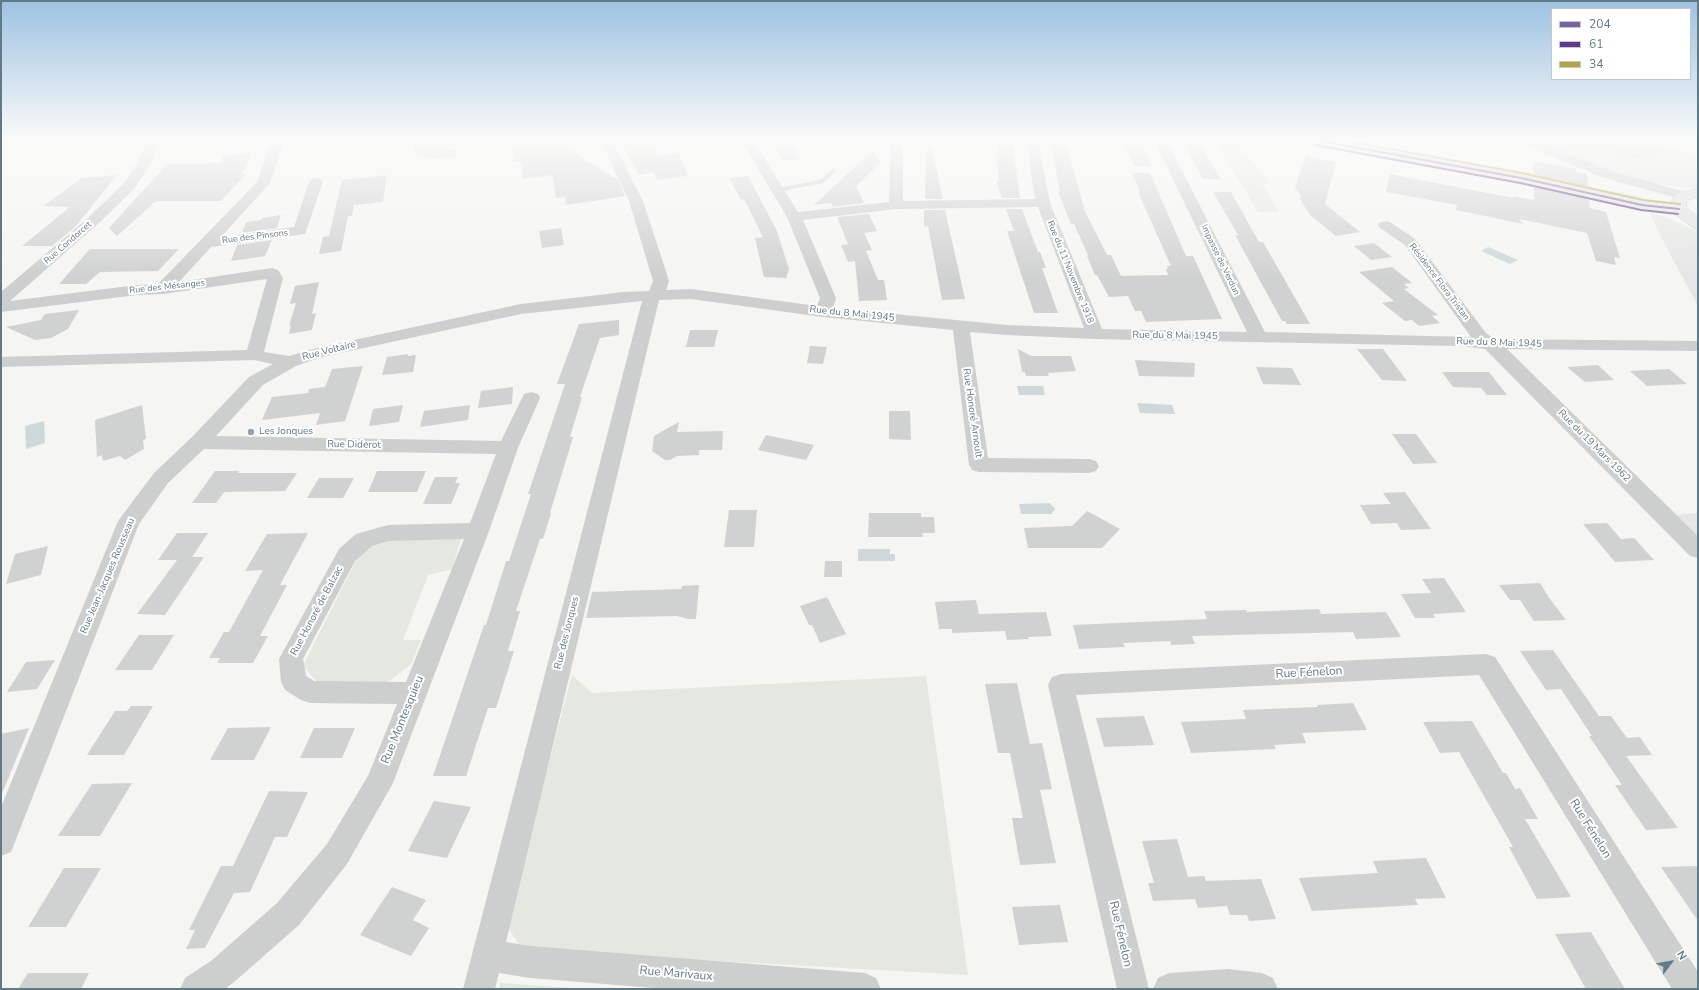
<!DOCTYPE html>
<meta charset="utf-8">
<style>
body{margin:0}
#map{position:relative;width:1699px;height:990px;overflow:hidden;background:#f5f5f2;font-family:"Nunito Sans",sans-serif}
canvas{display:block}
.frame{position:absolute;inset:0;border:2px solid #627986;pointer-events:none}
.legend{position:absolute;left:1551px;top:8px;width:140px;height:72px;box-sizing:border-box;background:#fff;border:1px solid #c0c9cf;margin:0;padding:5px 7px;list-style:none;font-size:12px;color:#627986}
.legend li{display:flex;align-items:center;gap:8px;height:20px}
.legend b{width:20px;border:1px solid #c0c9cf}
.north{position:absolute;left:1651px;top:942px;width:40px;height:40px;-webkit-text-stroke:3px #fff;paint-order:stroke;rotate:58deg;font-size:11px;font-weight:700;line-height:16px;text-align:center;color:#627986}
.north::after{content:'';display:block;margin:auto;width:14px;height:18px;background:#627986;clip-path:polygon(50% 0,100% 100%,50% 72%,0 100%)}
</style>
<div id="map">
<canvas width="1699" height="990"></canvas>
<div class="frame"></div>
<ul class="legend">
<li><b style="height:5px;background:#7a659a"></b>204</li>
<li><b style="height:5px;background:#623888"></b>61</li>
<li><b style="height:5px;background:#b1a647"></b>34</li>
</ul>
<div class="north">N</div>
</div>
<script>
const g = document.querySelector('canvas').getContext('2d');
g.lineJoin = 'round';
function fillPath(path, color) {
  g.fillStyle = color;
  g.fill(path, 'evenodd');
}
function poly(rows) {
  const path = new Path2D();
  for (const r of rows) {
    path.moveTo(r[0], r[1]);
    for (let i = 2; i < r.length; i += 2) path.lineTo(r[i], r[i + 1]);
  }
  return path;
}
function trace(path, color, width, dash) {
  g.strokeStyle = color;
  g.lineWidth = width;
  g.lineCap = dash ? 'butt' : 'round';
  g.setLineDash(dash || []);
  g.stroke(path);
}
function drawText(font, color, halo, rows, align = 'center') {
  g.font = font + ' "Nunito Sans",sans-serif';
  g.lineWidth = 4;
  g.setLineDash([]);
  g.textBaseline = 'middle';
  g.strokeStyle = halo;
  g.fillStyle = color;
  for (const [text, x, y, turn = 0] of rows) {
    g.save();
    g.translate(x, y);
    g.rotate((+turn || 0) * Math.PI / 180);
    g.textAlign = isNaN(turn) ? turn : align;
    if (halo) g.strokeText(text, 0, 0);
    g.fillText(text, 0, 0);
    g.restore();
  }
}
fillPath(poly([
 [1531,140,1652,140,1698,156,1698,189,1657,184,1608,172],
 [1660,235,1698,242,1698,306],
 [1698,513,1698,536,1676,515]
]), '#e5e6e5');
fillPath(poly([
 [1215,140,1231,140,1243,150,1271,183,1262,184,1279,212,1258,212],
 [1516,173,1642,197,1646,201,1516,175],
 [1650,213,1669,218,1698,232,1698,242,1660,235],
 [461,539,452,569,428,575,403,640,421,640,411,664,385,684,318,683,303,666,358,556,380,540],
 [572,675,592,693,926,676,968,975,523,950,506,925],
 [500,983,584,989,499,989]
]), '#e4e8e0');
fillPath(poly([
 [1488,247,1518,260,1510,264,1481,251],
 [1017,386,1043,386,1045,395,1019,395],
 [1137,403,1172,405,1175,414,1140,413],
 [44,421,45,443,26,449,25,426],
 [1049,503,1055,508,1055,510,1052,512,1052,514,1021,514,1019,504],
 [858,549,890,549,890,554,895,554,895,561,858,561]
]), '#ced8da');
fillPath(poly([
 [413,140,434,140,432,144,433,147,439,149,456,148,455,157,432,159,415,154],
 [531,140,554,140,618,180,625,196,566,205,565,197,556,198,552,175,523,179,521,161,514,162,512,145,532,142],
 [620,140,652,140,652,144,658,143,655,156,679,153,688,176,657,180,654,172,639,175],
 [998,140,1012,140,1020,198,1002,198,996,182,999,181,996,154,998,154,997,147,998,147],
 [1050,140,1065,140,1085,211,1107,255,1111,255,1121,276,1168,275,1166,269,1168,269,1167,266,1171,266,1138,192,1140,192,1132,173,1150,173,1186,256,1193,256,1222,319,1146,322,1141,311,1135,311,1128,296,1109,297,1097,275,1095,275,1087,256,1088,255,1074,224,1071,224,1058,192,1060,192],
 [1123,140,1140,140,1152,166,1134,166],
 [1182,140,1197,140,1221,179,1203,179],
 [1586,140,1642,140,1665,149,1632,159],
 [791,143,801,159,783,161,774,146],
 [932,149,943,199,925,199,926,150],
 [872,151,881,162,856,186,864,203,833,207,831,203,814,205],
 [250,153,251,154,244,171,241,174,246,174,221,201,156,201,117,236,109,228,167,164,221,163,223,156],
 [1306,156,1336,162,1325,204,1360,232,1336,236,1311,216,1299,198,1302,198,1295,187],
 [1533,161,1576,169,1576,172,1587,173,1588,187,1534,175],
 [1390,174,1513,198,1513,196,1534,200,1534,186,1589,199,1590,208,1606,212,1620,258,1614,257,1616,265,1596,261,1587,233,1519,219,1523,224,1456,210,1457,205,1386,192],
 [117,175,76,226,52,246,22,246,70,207,43,206,82,178],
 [387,175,383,202,354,205,352,216,348,216,341,251,319,254,323,237,329,236,342,180],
 [748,176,777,231,789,269,786,278,764,277,755,238,763,237,744,199,741,200,729,178],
 [1213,192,1231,192,1259,242,1263,242,1310,324,1287,324,1285,321,1282,321,1235,235,1238,235],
 [1006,209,1022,209,1038,252,1040,252,1046,268,1042,268,1058,313,1034,313,1007,231,1014,231],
 [924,210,945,210,965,299,942,300,928,226,924,227],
 [869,214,877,231,864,233,872,250,866,251,878,280,884,280,887,300,859,301,855,261,848,262,841,245,848,244,837,217],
 [281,215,277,228,242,233,246,222,261,220,262,218],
 [561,228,564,245,542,248,539,231],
 [272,240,265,256,231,261,237,245],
 [1374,243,1392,257,1371,260,1354,246],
 [90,249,179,249,158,271,100,272,86,284,59,284],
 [1392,267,1412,283,1404,284,1409,288,1404,289,1438,315,1432,316,1440,323,1419,326,1412,320,1405,321,1382,303,1394,301,1359,272],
 [319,282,312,314,316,313,312,330,289,334,291,325,289,326,296,303,290,304,295,286],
 [79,310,68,329,51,338,35,340,6,327,41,320,45,314],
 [619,320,619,335,600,338,580,397,582,397,570,437,573,437,550,513,551,513,543,539,540,539,516,611,520,611,508,651,514,651,496,708,488,708,466,776,433,776,484,625,486,625,506,561,509,561,531,494,528,494,565,384,557,384,579,324],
 [690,330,718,330,714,347,686,347],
 [810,346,827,347,823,364,807,363],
 [1018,349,1031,356,1071,356,1076,371,1048,373,1049,376,1026,376,1025,372,1022,372],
 [1357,349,1383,349,1407,381,1382,380],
 [408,354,408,356,416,355,413,372,382,375,387,357],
 [1135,360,1195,363,1194,377,1139,376],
 [1598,365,1614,380,1585,382,1567,367],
 [363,366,345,421,316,425,320,413,262,420,272,397,308,393,309,389,325,387,332,369],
 [1256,367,1292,368,1301,385,1263,384],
 [1669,369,1687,384,1647,386,1630,371],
 [1442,372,1489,372,1507,395,1487,395,1481,388,1453,387],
 [513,387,512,404,478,408,481,391],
 [142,405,146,439,143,440,144,449,125,460,120,456,103,461,102,455,97,457,95,420],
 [403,405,399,422,369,426,373,409],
 [470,405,468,420,420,427,424,411],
 [889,411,910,411,911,440,889,439],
 [679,422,677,432,723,431,722,450,699,450,699,455,677,456,670,460,665,460,652,451,654,436],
 [1392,434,1416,434,1437,463,1413,464],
 [766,435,814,445,806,460,758,450],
 [215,471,239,471,238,473,297,473,285,491,224,492,216,503,192,503],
 [377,471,426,471,417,492,368,492],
 [435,477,458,477,455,483,460,483,451,504,423,504],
 [319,478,354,478,343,498,307,498],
 [1405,492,1431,529,1401,530,1397,523,1371,524,1360,505,1391,504,1383,493],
 [729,510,757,510,754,547,724,547],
 [1087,511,1120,529,1102,548,1028,548,1024,528,1072,526],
 [869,513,921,513,921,517,934,517,935,533,922,533,923,537,868,537],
 [1607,523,1621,539,1634,538,1654,560,1615,562,1583,524],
 [177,533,208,533,192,557,204,557,165,615,137,614,177,560,158,560],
 [308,533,280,585,287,585,260,636,268,636,253,663,217,663,220,658,209,658,224,632,229,632,263,570,245,571,267,534],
 [48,546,41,575,6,584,15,554],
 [825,561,842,561,842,577,824,577],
 [1444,578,1466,612,1433,614,1435,618,1415,618,1401,594,1431,593,1422,579],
 [1540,583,1550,599,1566,620,1534,621,1520,600,1510,600,1499,585],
 [699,585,696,619,688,619,677,616,586,618,592,592,681,589,682,586],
 [827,597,846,634,820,643,812,625,809,625,800,606],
 [976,600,979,614,1046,612,1052,636,1028,637,1029,639,1007,640,1005,631,952,633,952,629,939,629,935,602],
 [1319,609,1321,614,1386,612,1401,637,1356,639,1353,632,1192,636,1195,644,1171,645,1170,641,1123,643,1125,647,1079,649,1073,625,1207,619,1204,611,1246,610,1247,612],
 [139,635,174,635,152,670,115,670],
 [1553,650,1599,716,1611,716,1627,738,1640,737,1652,755,1626,756,1678,828,1646,830,1615,785,1622,785,1589,736,1592,736,1561,689,1546,690,1520,651],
 [55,660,37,689,7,692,26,662],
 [1017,683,1030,744,1042,743,1052,789,1040,790,1056,863,1020,865,1012,818,1023,818,1010,753,998,753,985,684],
 [1353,703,1367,730,1302,733,1306,743,1274,745,1276,749,1191,753,1181,722,1246,719,1243,710,1318,707,1317,705],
 [131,706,153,706,124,755,87,755,115,711,127,711],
 [1144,716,1154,745,1104,747,1096,718],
 [1472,721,1503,773,1506,773,1515,789,1520,788,1538,819,1525,819,1571,897,1537,899,1509,847,1513,847,1459,752,1440,753,1423,722],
 [271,727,254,760,210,760,228,728],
 [29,728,1,796,1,734],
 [314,728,355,728,342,758,300,758],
 [132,783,100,836,58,836,92,784],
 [269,791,308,792,287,837,275,837,250,892,234,893,205,948,186,949,195,930,189,930,221,866,233,866],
 [434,801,471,807,447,858,408,851],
 [1177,839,1188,877,1204,876,1206,881,1261,879,1276,919,1249,921,1247,915,1230,915,1227,906,1198,908,1195,899,1153,901,1148,883,1154,883,1142,841],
 [1426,858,1446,898,1415,899,1418,905,1312,911,1299,878,1378,873,1373,861],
 [1698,866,1698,921,1661,867],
 [64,868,101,868,66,927,28,927],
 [392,887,426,900,413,920,429,928,411,956,360,935],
 [1060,905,1068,942,1019,945,1012,907],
 [1591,932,1625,989,1586,989,1555,934],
 [28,973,89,973,81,989,18,989]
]), '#d0d2d1');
const primary = poly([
 [1310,140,1336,140,1521,174,1642,200,1671,204,1673,199,1679,193,1698,189,1698,197,1689,199,1686,203,1686,208,1698,217,1698,229,1693,227,1674,213,1642,210,1521,182,1316,144,1311,143,1310,140]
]);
trace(primary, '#d2d3d2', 2);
fillPath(poly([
 [821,140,827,140,830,145,825,146,821,140],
 [834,168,837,170,824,183,777,192,774,190,777,188,820,180,834,168]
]), '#cdcece');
fillPath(poly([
 [146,140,158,140,152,162,134,189,99,223,10,301,137,285,158,284,257,182,269,147,271,144,276,143,281,144,283,147,270,183,221,237,294,227,309,182,311,179,316,178,321,179,323,182,305,234,211,247,179,282,272,268,278,270,283,278,264,352,289,356,317,348,521,304,624,292,649,291,653,281,629,201,600,140,612,140,643,201,669,281,666,290,691,289,817,306,820,298,787,217,741,140,753,140,798,212,889,202,891,140,903,140,903,201,1035,199,1026,140,1038,140,1050,203,1102,329,1247,332,1154,140,1166,140,1265,332,1471,337,1405,245,1380,228,1378,225,1380,222,1385,221,1390,222,1415,239,1486,333,1494,339,1698,341,1698,351,1507,349,1698,536,1698,558,1690,556,1485,349,1460,346,1095,339,1007,335,970,332,988,458,1089,459,1096,461,1099,466,1096,471,1089,473,979,472,972,470,969,465,953,330,823,317,691,299,659,300,506,942,530,946,865,973,876,978,881,989,667,989,530,978,499,973,495,989,463,989,642,301,521,314,322,357,296,366,263,385,216,436,501,441,524,394,531,392,538,394,540,398,518,448,489,531,393,783,347,864,299,925,233,983,225,989,180,989,185,978,211,961,277,903,327,844,368,776,397,704,310,703,301,700,285,690,281,682,279,659,339,549,356,534,388,525,470,523,496,454,204,449,168,483,139,524,15,842,11,852,1,856,1,807,118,521,154,473,192,437,249,377,273,364,254,360,1,367,1,357,247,350,267,279,163,294,137,295,1,312,1,292,89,217,124,183,138,162,146,140],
 [1038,207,1084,328,1007,325,833,308,836,298,803,220,896,209,1038,207],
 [464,539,406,682,314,681,306,676,303,659,355,561,372,546,388,541,464,539],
 [443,140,479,140,478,143,473,144,439,148,434,147,433,144,434,141,443,140],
 [1486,654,1495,657,1698,972,1698,989,1672,989,1479,675,1076,695,1149,989,1117,989,1048,685,1052,677,1061,674,1486,654],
 [1229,969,1262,973,1273,978,1278,989,1153,989,1158,978,1169,973,1229,969]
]), '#cdcece');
fillPath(poly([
 [1518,140,1536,140,1611,171,1689,193,1691,196,1689,199,1684,200,1601,177,1520,143,1518,140]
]), '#cdcece');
fillPath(primary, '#e1e1e1');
trace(poly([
 [1316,140,1521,178,1642,205,1679,209]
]), '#7a659a', 2);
trace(poly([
 [1315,145,1520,183,1641,210,1678,214]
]), '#623888', 2);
trace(poly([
 [1341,140,1522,173,1643,200,1680,204]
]), '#b1a647', 2);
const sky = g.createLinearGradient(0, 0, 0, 278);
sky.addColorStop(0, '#9dc2e2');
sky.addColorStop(0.5, '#fafaf9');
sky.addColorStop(1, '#fafaf900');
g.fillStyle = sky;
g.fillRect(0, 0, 1699, 278);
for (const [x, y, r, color] of [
 [251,432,4,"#95a4ac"]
]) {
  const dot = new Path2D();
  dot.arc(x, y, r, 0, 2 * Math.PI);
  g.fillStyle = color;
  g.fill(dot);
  trace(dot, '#fff', 1.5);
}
drawText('9px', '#627986', '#fff', [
 ["Rue des Pinsons",255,237,-7],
 ["Rue Condorcet",68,243,-41],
 ["Impasse de Verdun",1220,260,64],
 ["Rue du 11 Novembre 1918",1070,272,68],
 ["Résidence Flora Tristan",1439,282,53],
 ["Rue des Mésanges",167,287,-6]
]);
drawText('10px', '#627986', '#fff', [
 ["Rue du 8 Mai 1945",852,314,6],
 ["Rue du 8 Mai 1945",1175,336,1],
 ["Rue du 8 Mai 1945",1499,343,2],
 ["Rue Voltaire",329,351,-14],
 ["Rue Honoré Arnoult",972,413,82],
 ["Rue Diderot",354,445,1],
 ["Rue du 19 Mars 1962",1594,446,45],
 ["Rue Jean-Jacques Rousseau",108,576,-67],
 ["Rue Honoré de Balzac",317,611,-62],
 ["Rue des Jonques",567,633,-76]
]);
drawText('10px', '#627986', '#fff', [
 ["Les Jonques",259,432]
], 'left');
drawText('12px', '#627986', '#fff', [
 ["Rue Fénelon",1309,673,-3],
 ["Rue Montesquieu",403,720,-68],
 ["Rue Fénelon",1590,829,58],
 ["Rue Fénelon",1120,934,77],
 ["Rue Marivaux",676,974,5]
]);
</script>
